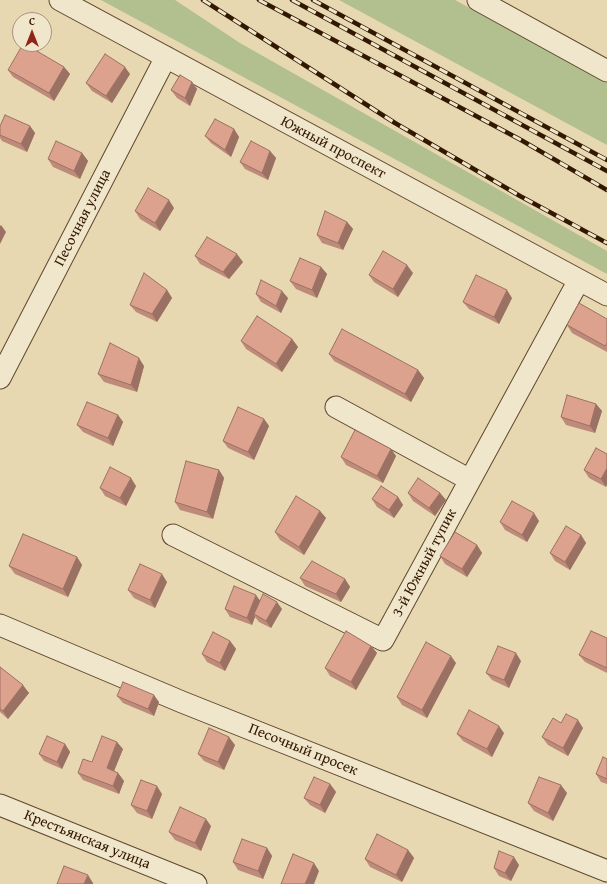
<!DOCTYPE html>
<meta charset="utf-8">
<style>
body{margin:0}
#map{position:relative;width:607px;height:884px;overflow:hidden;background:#e7d8b1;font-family:"Gentium Book Plus",serif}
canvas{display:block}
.north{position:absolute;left:12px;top:12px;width:40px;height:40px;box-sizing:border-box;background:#efe6cc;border:1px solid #a4947a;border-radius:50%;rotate:0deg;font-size:11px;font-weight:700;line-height:16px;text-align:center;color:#331800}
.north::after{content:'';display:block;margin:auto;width:14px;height:18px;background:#8f2418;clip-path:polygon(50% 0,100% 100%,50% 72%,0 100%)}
</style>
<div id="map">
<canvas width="607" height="884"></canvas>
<div class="north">С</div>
</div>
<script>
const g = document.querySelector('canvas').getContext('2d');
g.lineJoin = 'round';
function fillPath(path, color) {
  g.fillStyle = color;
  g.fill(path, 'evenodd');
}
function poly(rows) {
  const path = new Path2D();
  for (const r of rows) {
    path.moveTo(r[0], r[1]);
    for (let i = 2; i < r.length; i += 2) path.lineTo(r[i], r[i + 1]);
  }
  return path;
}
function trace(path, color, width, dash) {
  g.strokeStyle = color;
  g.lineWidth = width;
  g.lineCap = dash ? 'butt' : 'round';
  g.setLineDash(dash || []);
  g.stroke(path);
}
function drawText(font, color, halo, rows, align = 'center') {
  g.font = font + ' "Gentium Book Plus",serif';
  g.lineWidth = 3.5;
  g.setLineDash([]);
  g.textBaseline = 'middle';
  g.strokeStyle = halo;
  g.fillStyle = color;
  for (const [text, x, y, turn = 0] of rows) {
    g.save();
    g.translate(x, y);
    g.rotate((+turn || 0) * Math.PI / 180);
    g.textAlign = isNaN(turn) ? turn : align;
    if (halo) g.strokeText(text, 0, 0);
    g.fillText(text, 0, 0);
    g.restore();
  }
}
fillPath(poly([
 [101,0,175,0,240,43,607,251,607,274],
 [339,0,455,0,607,83,607,145]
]), '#b2bf8f');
const minor = poly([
 [60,0,607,295],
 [478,0,607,71],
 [0,378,166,57],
 [336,407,470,480],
 [173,535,383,640,579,280],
 [0,625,182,702,607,871],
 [0,805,196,884]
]);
trace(minor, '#60482c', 23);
trace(minor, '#efe6cc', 21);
const rail = poly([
 [203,0,395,123,520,196,607,243],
 [259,0,521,140,607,190],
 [292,0,607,171],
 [313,0,607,160]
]);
trace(rail, '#331800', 4.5);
trace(rail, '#efe6cc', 3, [9]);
fillPath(poly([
 [64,67,70,74,54,101,13,77,8,70],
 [130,74,112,103,92,91,86,83],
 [192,82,197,89,190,106,177,98,171,90],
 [0,126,30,126,35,133,27,152,2,141,0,138],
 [234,129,239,137,231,157,211,143,205,136],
 [270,151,276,158,268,180,245,169,240,162],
 [82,153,88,161,80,179,53,167,48,159],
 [174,208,160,231,140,219,135,211],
 [347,222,353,229,343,250,322,243,317,235],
 [195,256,243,262,229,279,200,264],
 [321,267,327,274,317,298,296,289,290,281],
 [413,273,398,297,374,282,369,275],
 [167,290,172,298,157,322,136,312,130,305],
 [256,294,288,298,281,313,261,302],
 [512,298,499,324,469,309,463,302],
 [607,319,607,352,572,333,567,325],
 [292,339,298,347,282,372,246,349,241,341],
 [329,354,418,370,424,378,411,402,334,361],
 [144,366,137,392,104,382,98,374],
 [596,404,602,411,595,433,566,425,561,417],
 [118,415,123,422,113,446,83,432,77,425],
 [264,419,269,426,254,460,228,448,223,441],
 [596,448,606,487,589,478,584,470],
 [391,449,396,456,383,483,346,465,341,457],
 [219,470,224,478,213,519,180,510,175,502],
 [136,486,126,506,105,496,100,488],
 [408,493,440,493,446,500,435,516,413,501],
 [398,497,403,505,394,518,377,507,372,499],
 [320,511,326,518,304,555,280,540,275,532],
 [539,521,527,542,505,530,500,522],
 [581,535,586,543,570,570,555,561,550,553],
 [477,545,482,553,467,577,445,564,440,556],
 [77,557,82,565,68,597,15,574,9,566],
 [300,578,345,579,350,587,341,602,305,586],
 [167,582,155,608,134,598,128,590],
 [260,601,282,609,271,628,259,622,255,617,252,625,230,617,225,609],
 [607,638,607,673,585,662,579,655],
 [230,641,236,649,225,671,207,662,202,654],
 [371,646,377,653,356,690,330,676,325,668],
 [521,661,509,688,492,680,486,673],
 [456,663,427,718,402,705,397,697],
 [0,667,29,693,8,719,0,712],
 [117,696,159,702,154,716,123,703],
 [561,723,583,728,568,756,548,745,542,737],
 [504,733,492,757,463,741,457,734],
 [65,744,70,752,62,769,44,761,39,754],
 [235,745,224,770,204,761,198,754],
 [123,749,114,771,118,773,124,781,119,794,83,780,78,773,92,762],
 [607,759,607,784,601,782,596,774],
 [330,784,336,792,325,813,310,805,304,798],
 [567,793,553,821,534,811,528,803],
 [162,794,152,819,137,813,131,805],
 [211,826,201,851,175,840,169,832],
 [267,848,272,856,263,879,238,870,233,862],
 [408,850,414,858,402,882,370,867,365,859],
 [519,865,511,881,499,876,494,868]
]), '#be8b7a');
fillPath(poly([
 [64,67,70,74,54,101,49,93],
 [125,67,130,74,112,103,106,96],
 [192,82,197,89,190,106,185,98],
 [30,126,35,133,27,152,21,144],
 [234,129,239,137,231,157,225,150],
 [270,151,276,158,268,180,262,173],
 [82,153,88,161,80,179,74,171],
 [169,200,174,208,160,231,155,223],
 [347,222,353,229,343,250,338,243],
 [1,225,6,232,0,244,0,226],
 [237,254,243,262,229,279,223,272],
 [407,265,413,273,398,297,393,289],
 [321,267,327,274,317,298,312,290],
 [167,290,172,298,157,322,152,314],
 [507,290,512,298,499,324,494,317],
 [282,291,288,298,281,313,276,306],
 [292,339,298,347,282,372,276,364],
 [139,358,144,366,137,392,131,385],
 [418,370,424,378,411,402,405,394],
 [596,404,602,411,595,433,590,426],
 [118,415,123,422,113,446,108,438],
 [264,419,269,426,254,460,248,452],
 [391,449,396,456,383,483,377,476],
 [607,468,607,485,606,487,601,479],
 [219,470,224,478,213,519,207,512],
 [131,478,136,486,126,506,120,498],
 [440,493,446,500,435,516,429,508],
 [398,497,403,505,394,518,389,510],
 [320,511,326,518,304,555,299,547],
 [534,513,539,521,527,542,522,535],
 [581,535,586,543,570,570,565,562],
 [477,545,482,553,467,577,462,569],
 [77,557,82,565,68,597,63,589],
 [162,574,167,582,155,608,150,600],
 [345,579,350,587,341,602,336,594],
 [256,595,261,602,254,614,255,617,252,625,247,618],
 [277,602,282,609,271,628,266,621],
 [230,641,236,649,225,671,220,663],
 [371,646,377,653,356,690,351,682],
 [516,653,521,661,509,688,504,680],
 [451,656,456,663,427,718,422,710],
 [23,685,29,693,8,719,3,711],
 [154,695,159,702,154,716,148,709],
 [578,720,583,728,568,756,563,748],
 [499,726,504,733,492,757,487,749],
 [229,737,235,745,224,770,218,762],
 [117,742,123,749,112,776,107,768],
 [65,744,70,752,62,769,57,762],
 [118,773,124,781,119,794,113,786],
 [330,784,336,792,325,813,320,805],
 [561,785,567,793,553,821,548,813],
 [157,786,162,794,152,819,147,811],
 [206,819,211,826,201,851,195,843],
 [267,848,272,856,263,879,258,871],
 [408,850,414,858,402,882,396,875],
 [514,857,519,865,511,881,505,873],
 [314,863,319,871,314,884,305,884],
 [88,875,93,883,93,884,84,884]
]), '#9b7163');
const building = poly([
 [23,44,25,44,64,67,49,93,8,70,23,44],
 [105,54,125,67,106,96,86,83,105,54],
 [180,75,192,82,185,98,171,90,180,75],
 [5,115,30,126,21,144,0,135,0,126,5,115],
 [215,119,234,129,225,150,205,136,215,119],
 [56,141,82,153,74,171,48,159,56,141],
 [251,141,270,151,262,173,240,162,251,141],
 [148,188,169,200,155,223,135,211,148,188],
 [325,211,347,222,338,243,317,235,325,211],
 [207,237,237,254,223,272,195,256,207,237],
 [383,251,407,265,393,289,369,275,383,251],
 [300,258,321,267,312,290,290,281,300,258],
 [144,273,167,290,152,314,130,305,144,273],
 [476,275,507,290,494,317,463,302,476,275],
 [261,280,282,291,276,306,256,294,261,280],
 [579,303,607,319,607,343,605,346,567,325,579,303],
 [257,316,292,339,276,364,241,341,257,316],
 [342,329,418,370,405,394,329,354,342,329],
 [110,343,139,358,131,385,98,374,110,343],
 [567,395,596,404,590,426,561,417,567,395],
 [87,402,118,415,108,438,77,425,87,402],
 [238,407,264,419,248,452,223,441,238,407],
 [355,430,391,449,377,476,341,457,355,430],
 [596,448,607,454,607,468,601,479,584,470,596,448],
 [186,461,219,470,207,512,175,502,186,461],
 [110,467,131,478,120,498,100,488,110,467],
 [418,478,440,493,429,508,408,493,418,478],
 [381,486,398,497,389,510,372,499,381,486],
 [296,496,320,511,299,547,275,532,296,496],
 [512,501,534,513,522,535,500,522,512,501],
 [566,526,581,535,565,562,550,553,566,526],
 [455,532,477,545,462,569,440,556,455,532],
 [23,534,77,557,63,589,9,566,23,534],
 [312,561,345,579,336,594,300,578,312,561],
 [140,564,162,574,150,600,128,590,140,564],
 [234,586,256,595,247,618,225,609,234,586],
 [263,594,277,602,266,621,254,614,263,594],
 [346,631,371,646,351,682,325,668,346,631],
 [591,631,607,638,607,668,579,655,591,631],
 [213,632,230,641,220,663,202,654,213,632],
 [426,642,451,656,422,710,397,697,426,642],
 [498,646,516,653,504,680,486,673,498,646],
 [0,667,23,685,3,711,0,709,0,667],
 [123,682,154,695,148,709,117,696,123,682],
 [469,710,499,726,487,749,457,734,469,710],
 [566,714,578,720,563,748,542,737,553,718,561,723,566,714],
 [209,728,229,737,218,762,198,754,209,728],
 [47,736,65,744,57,762,39,754,47,736],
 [102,736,117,742,107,768,118,773,113,786,78,773,83,759,92,762,102,736],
 [603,757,607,759,607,779,596,774,603,757],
 [314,777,330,784,320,805,304,798,314,777],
 [539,777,561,785,548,813,528,803,539,777],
 [141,780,157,786,147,811,131,805,141,780],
 [180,807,206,819,195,843,169,832,180,807],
 [377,834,408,850,396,875,365,859,377,834],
 [242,839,267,848,258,871,233,862,242,839],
 [499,851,514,857,505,873,494,868,499,851],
 [293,854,314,863,305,884,281,884,293,854],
 [64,866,88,875,84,884,57,884,64,866]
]);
fillPath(building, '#dda28e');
trace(building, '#9b7163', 1);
drawText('15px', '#331800', '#efe6cc', [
 ["Южный проспект",333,148,28],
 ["Песочная улица",83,218,-63],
 ["3-й Южный тупик",425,563,-62],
 ["Песочный просек",303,750,22],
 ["Крестьянская улица",87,840,22]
]);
</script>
